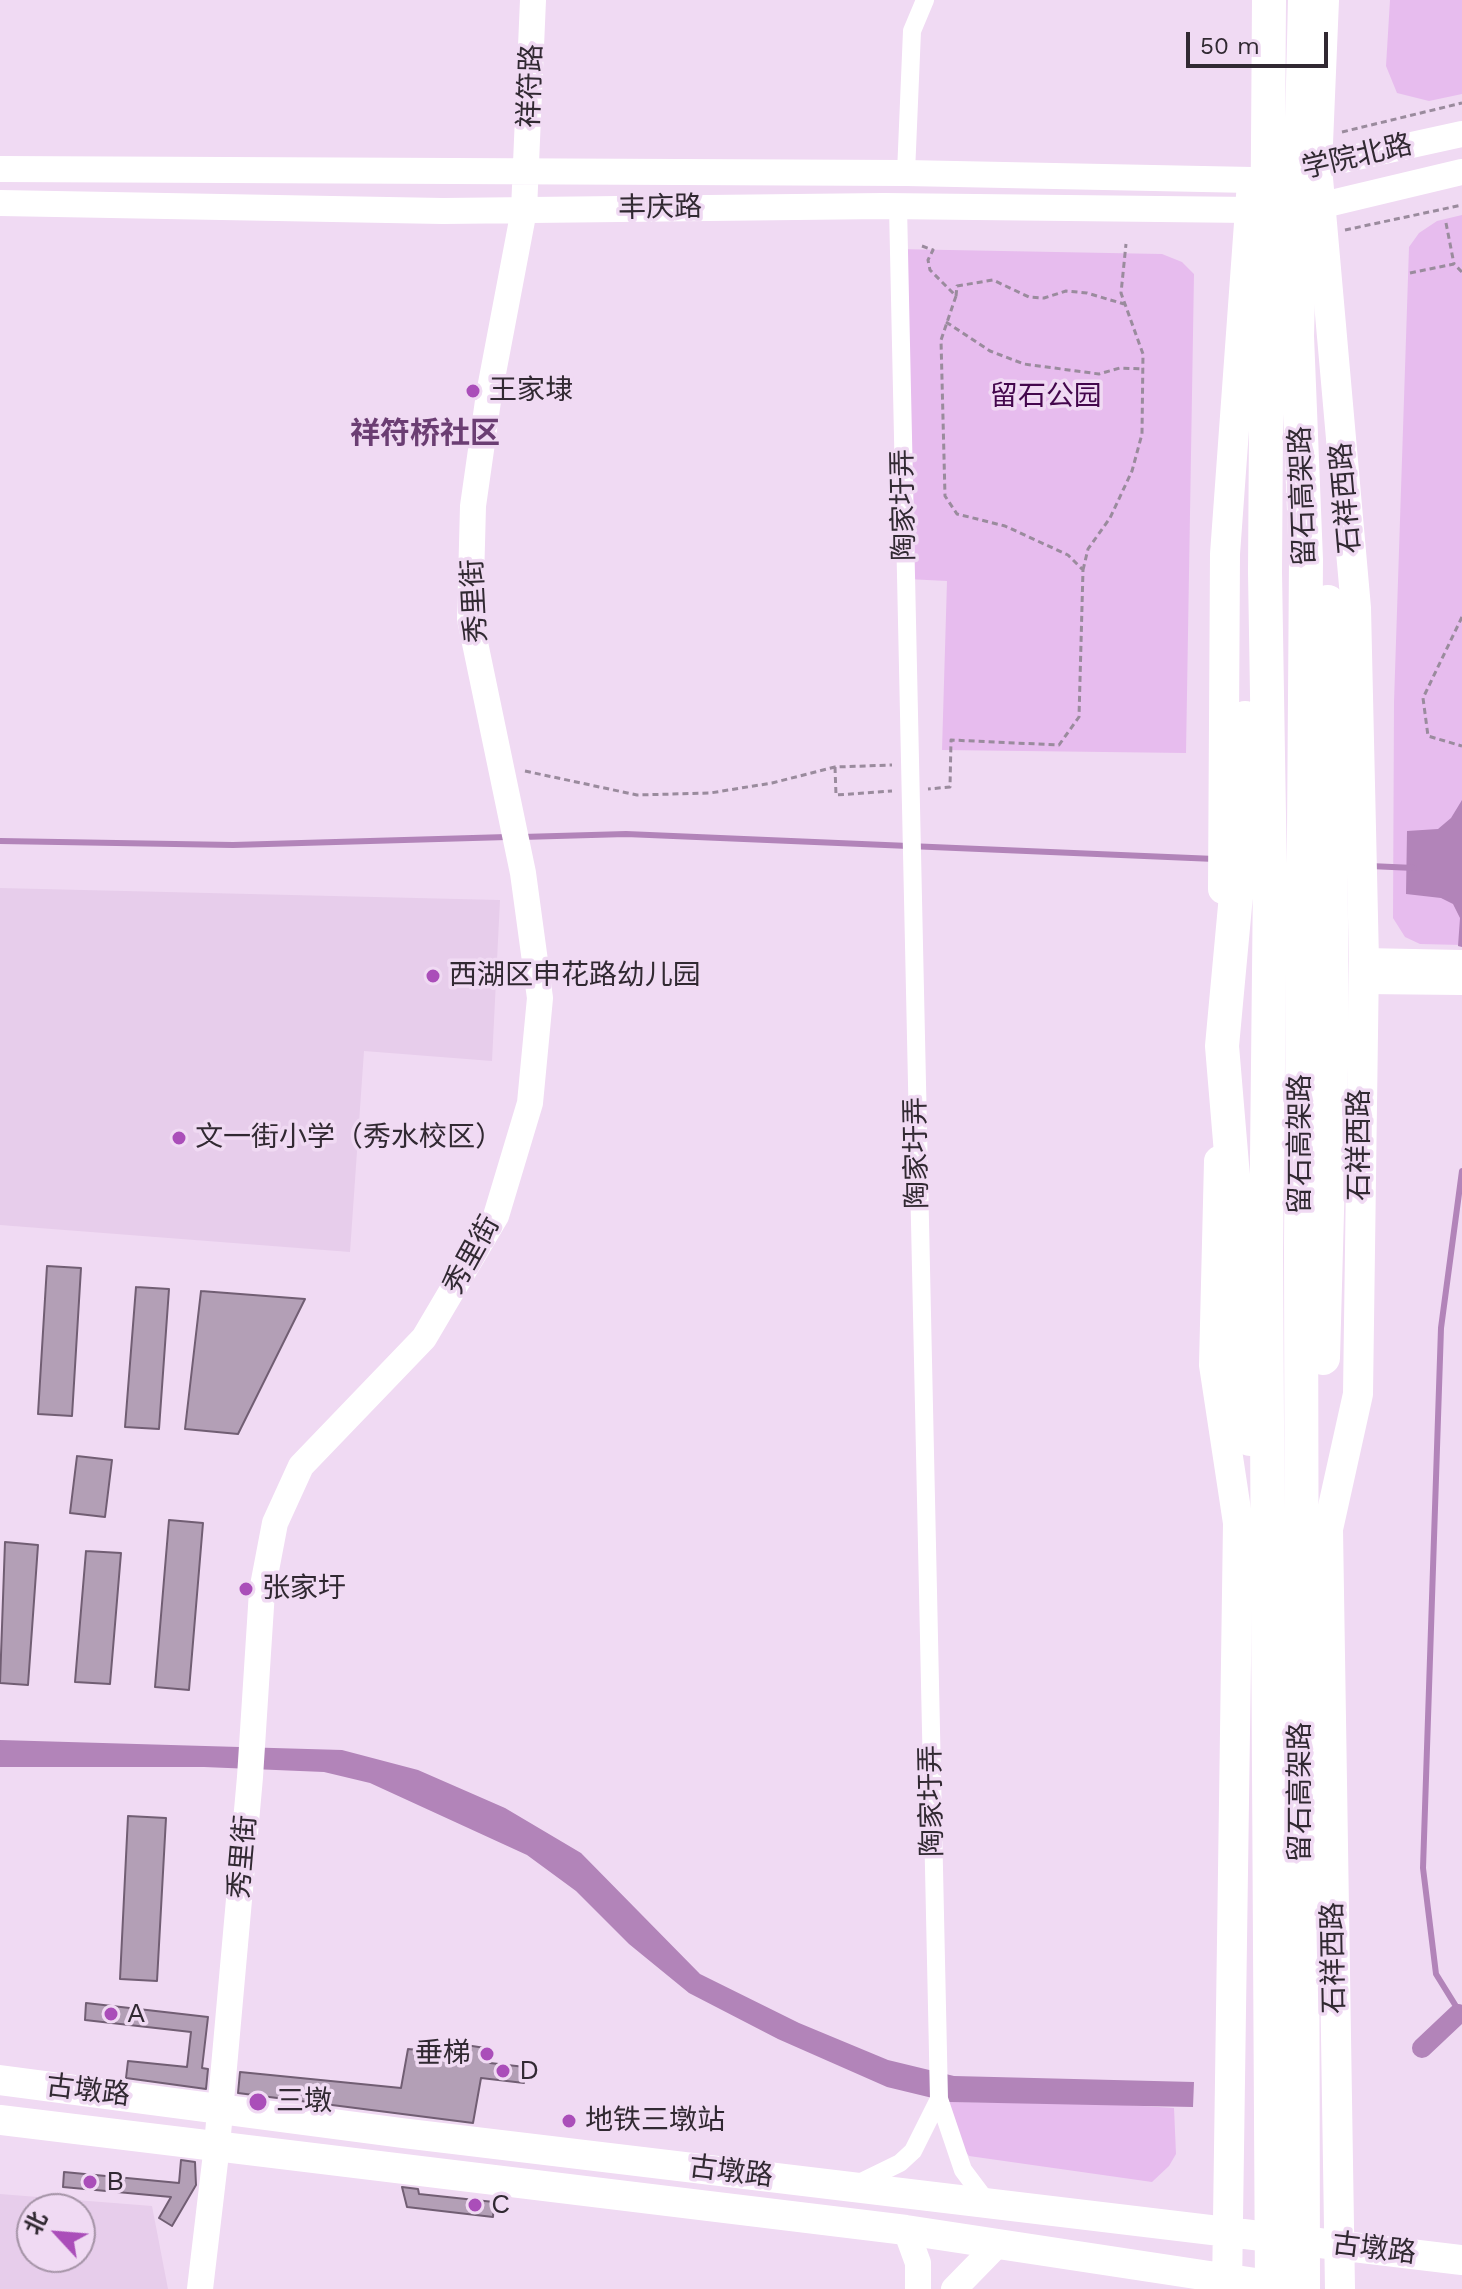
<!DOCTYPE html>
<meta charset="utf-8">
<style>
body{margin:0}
#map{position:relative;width:1462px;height:2289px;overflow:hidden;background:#f0daf3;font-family:"Work Sans","Noto Sans SC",sans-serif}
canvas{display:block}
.north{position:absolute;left:16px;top:2193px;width:80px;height:80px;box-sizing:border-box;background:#f0daf3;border:2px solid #a493a6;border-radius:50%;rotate:296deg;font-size:22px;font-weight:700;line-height:32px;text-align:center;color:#312932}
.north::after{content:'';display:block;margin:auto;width:28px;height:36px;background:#aa4eb9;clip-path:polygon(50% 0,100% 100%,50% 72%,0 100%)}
.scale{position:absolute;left:1186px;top:32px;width:142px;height:36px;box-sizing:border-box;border:4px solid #312932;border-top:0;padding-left:10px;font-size:24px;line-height:28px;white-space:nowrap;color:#312932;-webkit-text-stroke:6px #f0daf3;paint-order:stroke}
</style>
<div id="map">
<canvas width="1462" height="2289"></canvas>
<div class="north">北</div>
<div class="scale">50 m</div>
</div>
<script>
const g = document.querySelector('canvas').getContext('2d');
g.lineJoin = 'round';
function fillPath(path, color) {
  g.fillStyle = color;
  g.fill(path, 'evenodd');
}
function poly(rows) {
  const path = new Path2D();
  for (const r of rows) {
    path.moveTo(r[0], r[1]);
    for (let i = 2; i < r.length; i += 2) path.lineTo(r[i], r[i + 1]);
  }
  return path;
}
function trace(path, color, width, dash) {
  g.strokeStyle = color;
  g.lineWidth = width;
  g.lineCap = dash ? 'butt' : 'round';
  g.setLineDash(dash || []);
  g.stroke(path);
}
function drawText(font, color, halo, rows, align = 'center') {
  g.font = font + ' "Work Sans","Noto Sans SC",sans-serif';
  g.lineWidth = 7;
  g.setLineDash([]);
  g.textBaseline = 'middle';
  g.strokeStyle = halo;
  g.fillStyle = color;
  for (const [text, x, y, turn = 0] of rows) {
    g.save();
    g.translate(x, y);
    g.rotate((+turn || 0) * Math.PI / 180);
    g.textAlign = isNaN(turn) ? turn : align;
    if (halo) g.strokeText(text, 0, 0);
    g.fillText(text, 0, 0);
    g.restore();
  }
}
fillPath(poly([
 [0,888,500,900,492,1061,364,1051,350,1252,0,1225],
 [0,2194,152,2206,168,2289,0,2289],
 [32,2209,80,2209,80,2257,32,2257]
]), '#e7cdeb');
fillPath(poly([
 [1390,0,1462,0,1462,94,1429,101,1397,93,1386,66],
 [1462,215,1462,945,1420,944,1405,937,1393,918,1394,702,1409,247,1419,233,1437,221],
 [896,249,1162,254,1182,262,1194,274,1186,753,942,750,947,581,907,579],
 [949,2102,1111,2104,1174,2108,1176,2154,1169,2166,1152,2182,969,2156,953,2135]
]), '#e7bcee');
fillPath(poly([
 [1462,800,1462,947,1458,946,1460,918,1453,904,1441,898,1406,894,1407,831,1438,829,1451,818],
 [0,1740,342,1750,418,1770,505,1808,581,1853,700,1974,799,2023,888,2060,954,2076,1194,2082,1193,2107,949,2102,887,2087,778,2039,689,1993,629,1944,576,1891,527,1855,370,1783,324,1772,204,1767,0,1767]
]), '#b284b9');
trace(poly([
 [522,837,626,834,1215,859],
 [0,841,233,845,507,837],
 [1370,866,1414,868],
 [1462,1171,1441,1328,1423,1868,1436,1974,1462,2016]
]), '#b284b9', 6);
trace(poly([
 [1422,2048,1458,2014]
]), '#b284b9', 20);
const building = poly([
 [47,1266,81,1268,72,1416,38,1414,47,1266],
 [136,1287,169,1289,159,1429,125,1427,136,1287],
 [201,1291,305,1299,238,1434,185,1429,201,1291],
 [77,1456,112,1460,105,1517,70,1513,77,1456],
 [169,1520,203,1523,189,1690,155,1687,169,1520],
 [5,1542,38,1545,28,1685,0,1683,5,1542],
 [86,1551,121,1553,110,1684,75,1682,86,1551],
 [128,1816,166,1818,157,1981,120,1979,128,1816],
 [86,2003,208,2017,202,2068,208,2069,206,2089,126,2078,128,2061,187,2067,191,2032,85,2020,86,2003],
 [452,2043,492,2049,490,2063,525,2067,524,2083,481,2078,473,2123,238,2093,240,2072,401,2088,408,2049,450,2053,452,2043],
 [181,2160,195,2162,196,2185,172,2226,159,2218,171,2197,63,2187,64,2172,179,2183,181,2160],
 [402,2187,418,2189,419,2194,494,2202,493,2217,407,2207,402,2187]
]);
fillPath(building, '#b39fb6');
trace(building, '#715e73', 2);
trace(poly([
 [1342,132,1462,103],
 [1446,223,1454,264],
 [1345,230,1462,205],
 [922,246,933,250,928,260,930,270,956,296,941,340,945,496,957,514,1005,526,1068,555,1083,570,1079,717,1059,745,951,740,950,787,928,789],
 [1410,273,1454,264,1462,272],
 [956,296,957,286,993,280,1029,297,1044,298,1066,291,1087,293,1124,304],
 [946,322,990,351,1024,364,1099,374,1120,368,1144,369],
 [1083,570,1088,549,1110,518,1132,471,1142,434,1143,354,1121,293,1126,244],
 [1462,617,1423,698,1428,736,1462,746],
 [835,767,836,795,892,791],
 [525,771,637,795,710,793,772,783,835,767,892,765]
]), '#9a8b9d', 3, [6, 4]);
trace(poly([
 [906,173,912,31,925,0],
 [898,206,939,2099,963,2170,987,2202],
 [859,2183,900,2163,913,2151,939,2099]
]), '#fff', 18);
trace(poly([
 [0,169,906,173,1252,180,1462,134],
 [0,203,443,211,884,206,1251,210,1319,206,1462,172],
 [1364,961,1462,963],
 [1363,981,1462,982],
 [906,2230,918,2263,918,2289],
 [200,2289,217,2145,250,1777,262,1591,275,1523,301,1466,424,1338,496,1216,530,1103,540,998,523,873,470,619,473,506,489,394,524,210,533,0],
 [954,2289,997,2245]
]), '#fff', 26);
trace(poly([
 [1324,0,1317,167,1356,608,1364,961,1358,1394,1328,1529,1340,2289],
 [1223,889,1225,554,1252,182],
 [1219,1161,1214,1365,1238,1523,1227,2289],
 [0,2080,402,2133,1462,2260],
 [0,2120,906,2230,1295,2289]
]), '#fff', 30);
trace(poly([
 [1269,0,1265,572,1270,877,1266,1252,1272,2289],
 [1245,718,1244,809,1222,1046,1242,1284,1242,1389,1250,1439],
 [1323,1358,1332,1030,1328,602],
 [1303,2289,1301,1245,1306,560,1297,336,1305,0]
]), '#fff', 34);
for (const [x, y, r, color] of [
 [473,391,8,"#aa4eb9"],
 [433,976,8,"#aa4eb9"],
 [179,1138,8,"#aa4eb9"],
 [246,1589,8,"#aa4eb9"],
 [111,2014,8,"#aa4eb9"],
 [487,2054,8,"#aa4eb9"],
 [503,2071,8,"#aa4eb9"],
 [258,2102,10,"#aa4eb9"],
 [569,2121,8,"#aa4eb9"],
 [90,2182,8,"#aa4eb9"],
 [475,2205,8,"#aa4eb9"]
]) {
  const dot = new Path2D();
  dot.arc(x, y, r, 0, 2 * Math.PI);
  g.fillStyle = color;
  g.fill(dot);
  trace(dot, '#f0daf3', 3);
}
drawText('28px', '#312932', '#f0daf3', [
 ["祥符路",531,86,-88],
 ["学院北路",1357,157,-13],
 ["丰庆路",660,208,-1],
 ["留石高架路",1303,496,-92],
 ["石祥西路",1346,498,-95],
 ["陶家圩弄",904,505,-91],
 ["秀里街",475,601,-93],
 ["留石高架路",1301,1144,-90],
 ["石祥西路",1360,1145,-90],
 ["陶家圩弄",917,1153,-91],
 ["秀里街",472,1255,-61],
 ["留石高架路",1301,1792,-90],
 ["陶家圩弄",932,1801,-91],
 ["秀里街",243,1857,-85],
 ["石祥西路",1334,1958,-91],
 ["古墩路",88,2091,7],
 ["古墩路",731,2172,7],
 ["古墩路",1374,2249,7]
]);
drawText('28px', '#312932', '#f0daf3', [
 ["王家埭",489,391],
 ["西湖区申花路幼儿园",449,976],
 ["文一街小学（秀水校区）",195,1138],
 ["张家圩",262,1589],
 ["A",127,2014],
 ["垂梯",471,2054,"right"],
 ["D",519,2071],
 ["三墩",276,2102],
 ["地铁三墩站",585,2121],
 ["B",106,2182],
 ["C",491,2205]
], 'left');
drawText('28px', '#43074c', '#f0daf3', [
 ["留石公园",1046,397]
]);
drawText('bold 30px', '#6b3e73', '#f0daf3', [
 ["祥符桥社区",425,434]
]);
</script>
